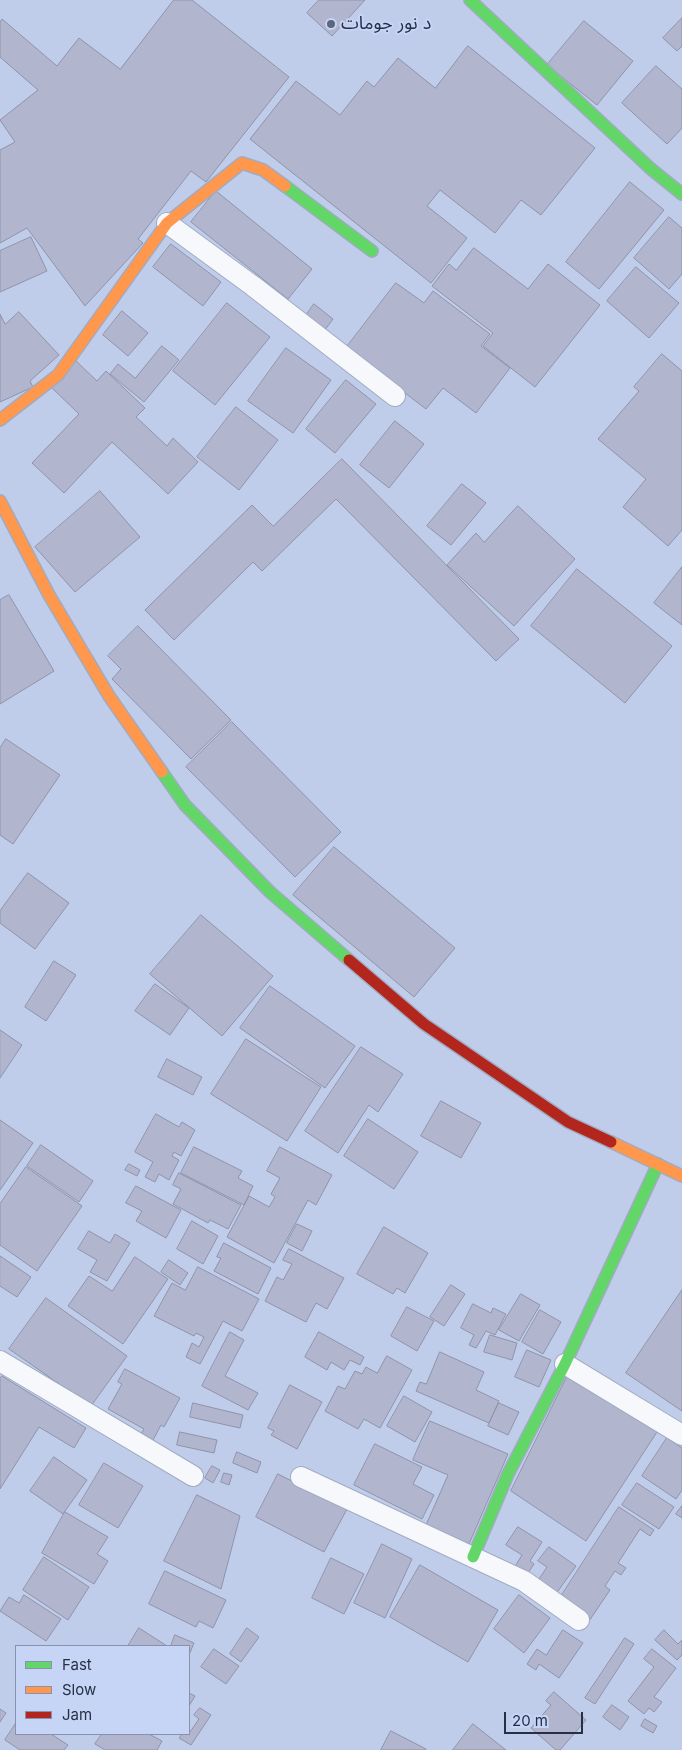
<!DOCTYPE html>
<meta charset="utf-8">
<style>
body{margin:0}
#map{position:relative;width:682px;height:1750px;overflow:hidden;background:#c0cdea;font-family:Inter,sans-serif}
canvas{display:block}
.legend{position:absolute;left:15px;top:1645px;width:175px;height:90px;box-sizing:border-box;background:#c6d4f5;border:1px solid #8692ae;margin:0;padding:6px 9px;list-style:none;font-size:15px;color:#262f44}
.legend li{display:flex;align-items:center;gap:10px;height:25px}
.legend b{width:25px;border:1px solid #8692ae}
.scale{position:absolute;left:504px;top:1712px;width:79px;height:22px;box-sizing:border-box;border:2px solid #262f44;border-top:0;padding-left:6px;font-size:15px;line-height:18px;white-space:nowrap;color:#262f44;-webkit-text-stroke:4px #c6d4f5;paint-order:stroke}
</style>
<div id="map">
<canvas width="682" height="1750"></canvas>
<ul class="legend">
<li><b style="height:6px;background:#63d668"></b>Fast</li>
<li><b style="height:6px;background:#ff974d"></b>Slow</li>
<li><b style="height:6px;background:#b3261e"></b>Jam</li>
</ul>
<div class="scale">20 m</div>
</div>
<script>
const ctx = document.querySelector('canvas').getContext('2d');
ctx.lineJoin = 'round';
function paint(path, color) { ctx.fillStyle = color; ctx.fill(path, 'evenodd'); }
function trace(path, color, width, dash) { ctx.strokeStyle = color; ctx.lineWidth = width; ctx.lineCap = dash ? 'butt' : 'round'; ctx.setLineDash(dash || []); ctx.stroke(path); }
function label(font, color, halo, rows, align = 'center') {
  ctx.font = font + ' Inter,"Noto Sans Arabic",sans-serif'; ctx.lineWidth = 4; ctx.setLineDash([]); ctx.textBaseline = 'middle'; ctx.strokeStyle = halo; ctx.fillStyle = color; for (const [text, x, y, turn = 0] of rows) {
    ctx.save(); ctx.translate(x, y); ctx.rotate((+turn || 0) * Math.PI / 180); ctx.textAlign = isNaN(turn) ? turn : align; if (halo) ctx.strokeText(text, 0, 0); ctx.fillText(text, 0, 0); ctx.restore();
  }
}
const building = new Path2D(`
 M174,0H192L289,77L206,182L191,171L138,239L143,243L85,306L27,228L0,243V150L15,142L0,120L38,90L0,57V22L2,19L57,66L79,38L120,69Z
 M319,0H365L332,36L307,13Z
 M682,18V46L677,51L663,38Z
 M584,21L633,61L597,105L547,65Z
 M468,46L595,148L541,215L521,200L495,233L440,190L427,206L467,238L431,283L250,139L296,81L340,115L367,81L374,87L398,58L435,88Z
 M656,66L682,89V128L667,144L622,103Z
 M630,182L664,210L599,289L566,262Z
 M216,191L312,269L288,299L191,222Z
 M669,217L682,228V274L669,289L634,258Z
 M31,237L47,271L0,292V251Z
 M171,244L221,282L203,306L153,267Z
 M474,248L528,289L548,264L600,305L535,387L483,346L493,333L432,286L449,264L456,270Z
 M636,267L679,303L649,338L607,301Z
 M396,283L424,303L433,291L490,334L481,346L510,368L476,413L443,388L426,409L346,348Z
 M227,303L270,337L215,405L173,371Z
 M314,304L333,319L324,331L305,317Z
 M122,311L148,333L128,356L103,335Z
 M19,312L59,355L30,381L33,387L0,402V314L5,324Z
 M162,346L179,360L144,402L110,374L118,364L135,378Z
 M286,348L331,380L293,433L248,401Z
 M662,354L682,371V530L668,546L623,507L646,479L598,439L639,391L634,387Z
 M75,360L97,381L106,371L145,408L136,417L167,446L173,438L198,462L168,494L112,442L64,493L32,463L79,414L50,386Z
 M346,380L376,404L335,453L306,429Z
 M236,407L278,440L239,490L197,457Z
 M395,421L424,444L389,488L360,465Z
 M342,459L519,639L496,661L336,499L262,571L253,562L174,640L145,610L252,505L273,526Z
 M462,484L486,503L451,545L427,526Z
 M100,491L140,537L75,592L35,547Z
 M518,506L575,559L514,626L447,565L476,533L484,542Z
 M682,567V625L654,603Z
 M577,569L672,646L625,703L531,626Z
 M9,595L54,671L0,704V600Z
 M138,626L231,720L191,759L112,679L121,669L108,656Z
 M232,722L341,832L295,877L186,767Z
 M6,739L60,775L13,844L0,835V748Z
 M334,847L455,948L414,997L293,895Z
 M28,873L69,903L35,949L0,923V911Z
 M201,915L273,976L222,1036L150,974Z
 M54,961L76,975L46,1021L25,1007Z
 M155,984L189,1008L170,1035L135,1011Z
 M270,986L355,1046L325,1088L240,1028Z
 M0,1030L22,1045L0,1078Z
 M246,1039L321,1087L287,1141L211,1094Z
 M361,1047L403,1074L378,1112L369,1105L338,1153L305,1131Z
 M167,1059L202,1077L193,1095L158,1077Z
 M441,1101L481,1123L461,1158L421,1136Z
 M156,1114L179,1127L182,1122L195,1130L181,1156L174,1152L172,1156L179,1160L169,1180L159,1174L155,1182L145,1177L153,1162L135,1152Z
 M368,1119L418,1152L394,1189L344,1156Z
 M0,1120L33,1143L0,1190Z
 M41,1145L93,1181L79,1202L27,1166Z
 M194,1147L242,1171L238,1178L253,1186L244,1205L181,1173Z
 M280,1147L332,1175L316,1205L308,1200L274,1263L227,1237L249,1196L269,1207L275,1197L271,1194L280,1178L267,1171Z
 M129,1164L140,1170L137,1176L125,1170Z
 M26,1167L82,1206L37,1271L0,1245V1204Z
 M179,1173L241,1205L228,1229L210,1220L208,1223L173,1204L181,1189L173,1185Z
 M136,1186L181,1210L166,1238L136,1221L142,1211L126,1203Z
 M192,1221L218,1236L203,1264L177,1249Z
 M297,1224L312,1231L302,1251L287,1243Z
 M384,1227L428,1253L405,1293L397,1288L393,1294L357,1274Z
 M89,1231L110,1243L115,1234L130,1243L107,1281L90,1272L97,1260L78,1249Z
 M224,1243L271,1268L258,1294L214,1271L221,1258L217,1257Z
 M289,1249L344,1278L327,1309L316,1303L306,1322L265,1301L277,1277L283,1280L292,1264L283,1260Z
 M0,1256L31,1277L17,1297L0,1286Z
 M135,1257L168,1279L123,1344L68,1306L89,1276L112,1291Z
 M169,1260L188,1273L180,1285L161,1272Z
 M198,1267L259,1299L242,1331L223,1321L200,1364L186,1357L192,1343L199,1347L204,1337L196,1333L194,1336L154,1316L172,1283L185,1290Z
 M451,1285L465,1294L444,1326L430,1317Z
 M682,1290V1411L626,1373Z
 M521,1294L540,1305L519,1341L499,1330Z
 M46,1298L127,1356L91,1406L9,1349Z
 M473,1304L491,1313L493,1308L506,1314L495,1335L486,1331L476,1348L469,1345L474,1335L461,1328Z
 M407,1307L434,1321L417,1351L391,1336Z
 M540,1310L561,1322L543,1354L522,1342Z
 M230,1332L244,1340L225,1376L258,1393L248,1410L202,1386Z
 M319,1332L364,1357L360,1365L350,1360L344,1370L331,1362L327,1370L305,1357Z
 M490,1335L517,1343L512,1360L484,1352Z
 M527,1350L551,1360L539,1387L515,1377Z
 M440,1352L484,1372L476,1390L499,1401L489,1423L416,1391L420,1382L426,1384Z
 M387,1356L412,1370L380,1428L364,1419L358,1429L325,1411L338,1386L345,1389L355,1371L362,1374L366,1367L377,1373Z
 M125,1369L180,1398L164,1427L161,1425L152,1442L140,1436L144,1429L108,1409L122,1384L118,1382Z
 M569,1373L657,1432L586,1541L511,1491Z
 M2,1376L86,1428L74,1448L39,1427L0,1489V1379Z
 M290,1385L322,1402L297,1449L271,1435L274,1431L268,1428Z
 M404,1396L432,1412L415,1442L387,1426Z
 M193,1403L243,1415L240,1428L190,1417Z
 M499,1403L519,1412L508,1435L488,1426Z
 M430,1421L508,1454L469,1544L426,1525L448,1475L413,1460Z
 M180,1432L217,1440L214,1453L177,1445Z
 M667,1438L682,1448V1490L676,1499L642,1476Z
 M375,1444L422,1467L413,1484L434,1495L422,1519L354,1485Z
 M237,1452L261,1462L257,1473L233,1463Z
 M54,1457L87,1480L63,1514L30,1491Z
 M104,1463L143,1486L118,1528L79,1505Z
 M212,1466L220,1470L213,1483L205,1478Z
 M224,1473L232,1475L229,1485L221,1482Z
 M278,1474L347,1509L324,1552L256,1517Z
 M637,1483L674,1507L659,1529L622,1505Z
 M197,1495L240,1516L221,1589L164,1561Z
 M682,1506V1518L676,1514Z
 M619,1507L654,1530L650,1536L640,1529L618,1563L626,1568L621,1575L615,1571L605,1586L610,1590L589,1621L558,1601Z
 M65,1512L108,1537L97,1554L108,1561L94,1584L42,1553Z
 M518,1527L542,1542L530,1561L534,1564L526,1576L514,1568L522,1555L506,1545Z
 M382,1544L412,1559L385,1618L354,1603Z
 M549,1547L576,1566L553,1598L535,1585L547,1567L538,1561Z
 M44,1557L89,1587L68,1620L23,1590Z
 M331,1558L364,1574L344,1614L312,1598Z
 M420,1565L498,1610L468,1662L390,1617Z
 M165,1571L226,1600L213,1628L199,1621L196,1627L149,1604Z
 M24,1595L61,1619L46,1641L0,1611L9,1597L19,1603Z
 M519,1595L550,1618L524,1653L494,1629Z
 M139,1628L167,1646H128Z
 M247,1628L259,1637L241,1662L230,1654Z
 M563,1630L583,1643L559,1678L539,1664L536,1670L527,1664L537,1649L546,1655Z
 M664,1630L678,1644L682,1640V1655L677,1660L655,1640Z
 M175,1635L194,1643L189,1655V1646H171Z
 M625,1638L634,1644L595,1704L585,1698Z
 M214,1649L239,1666L226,1684L201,1667Z
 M652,1649L676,1668L654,1697L662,1702L654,1712L649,1708L644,1714L628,1701L654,1667L644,1659Z
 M554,1692L586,1720L560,1750H556L531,1728L551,1705L546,1701Z
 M189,1693L195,1696L189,1706Z
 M612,1705L629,1717L620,1730L603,1717Z
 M200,1708L211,1715L191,1745L179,1738L182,1734H189V1731L190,1732L199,1719L194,1715Z
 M0,1709L6,1713L0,1722Z
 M645,1719L657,1726L653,1733L641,1726Z
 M16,1723V1734H51L68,1745L64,1750H20L5,1740Z
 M473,1724L506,1750H453Z
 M391,1731L426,1749V1750H381Z
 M102,1734H149L162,1741L157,1750H105L95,1744Z`);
const street = new Path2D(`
 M167,223L253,286L395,396
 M0,1361L193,1476
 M565,1364L682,1435
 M301,1477L524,1581L579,1620`);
const fast = new Path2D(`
 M470,0L651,169L682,194
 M285,186L372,251
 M162,772L185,805L270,892L349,960
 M473,1557L508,1474L565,1364L658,1164`);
const slow = new Path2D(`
 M0,420L58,375L167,223L242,163L263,170L285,186
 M0,501L49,595L109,696L162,772
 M611,1142L682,1176`);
const jam = new Path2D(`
 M349,960L424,1024L568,1122L611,1142`);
const markers = [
 [331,24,5,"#5c667e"]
];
const poiNames = [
 ["د نور جومات",341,24]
];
paint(building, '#b1b6ce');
trace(building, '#8e93aa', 1);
trace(street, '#a1abc2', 22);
trace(fast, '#a1abc2', 14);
trace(slow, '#a1abc2', 14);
trace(jam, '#a1abc2', 14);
trace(street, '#f6f8fc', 20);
trace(fast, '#63d668', 11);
trace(slow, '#ff974d', 11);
trace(jam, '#b3261e', 11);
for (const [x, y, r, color] of markers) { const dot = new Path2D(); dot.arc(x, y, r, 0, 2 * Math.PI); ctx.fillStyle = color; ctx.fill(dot); trace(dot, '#c6d4f5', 2); }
label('18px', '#262f44', '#c6d4f5', poiNames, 'left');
</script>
